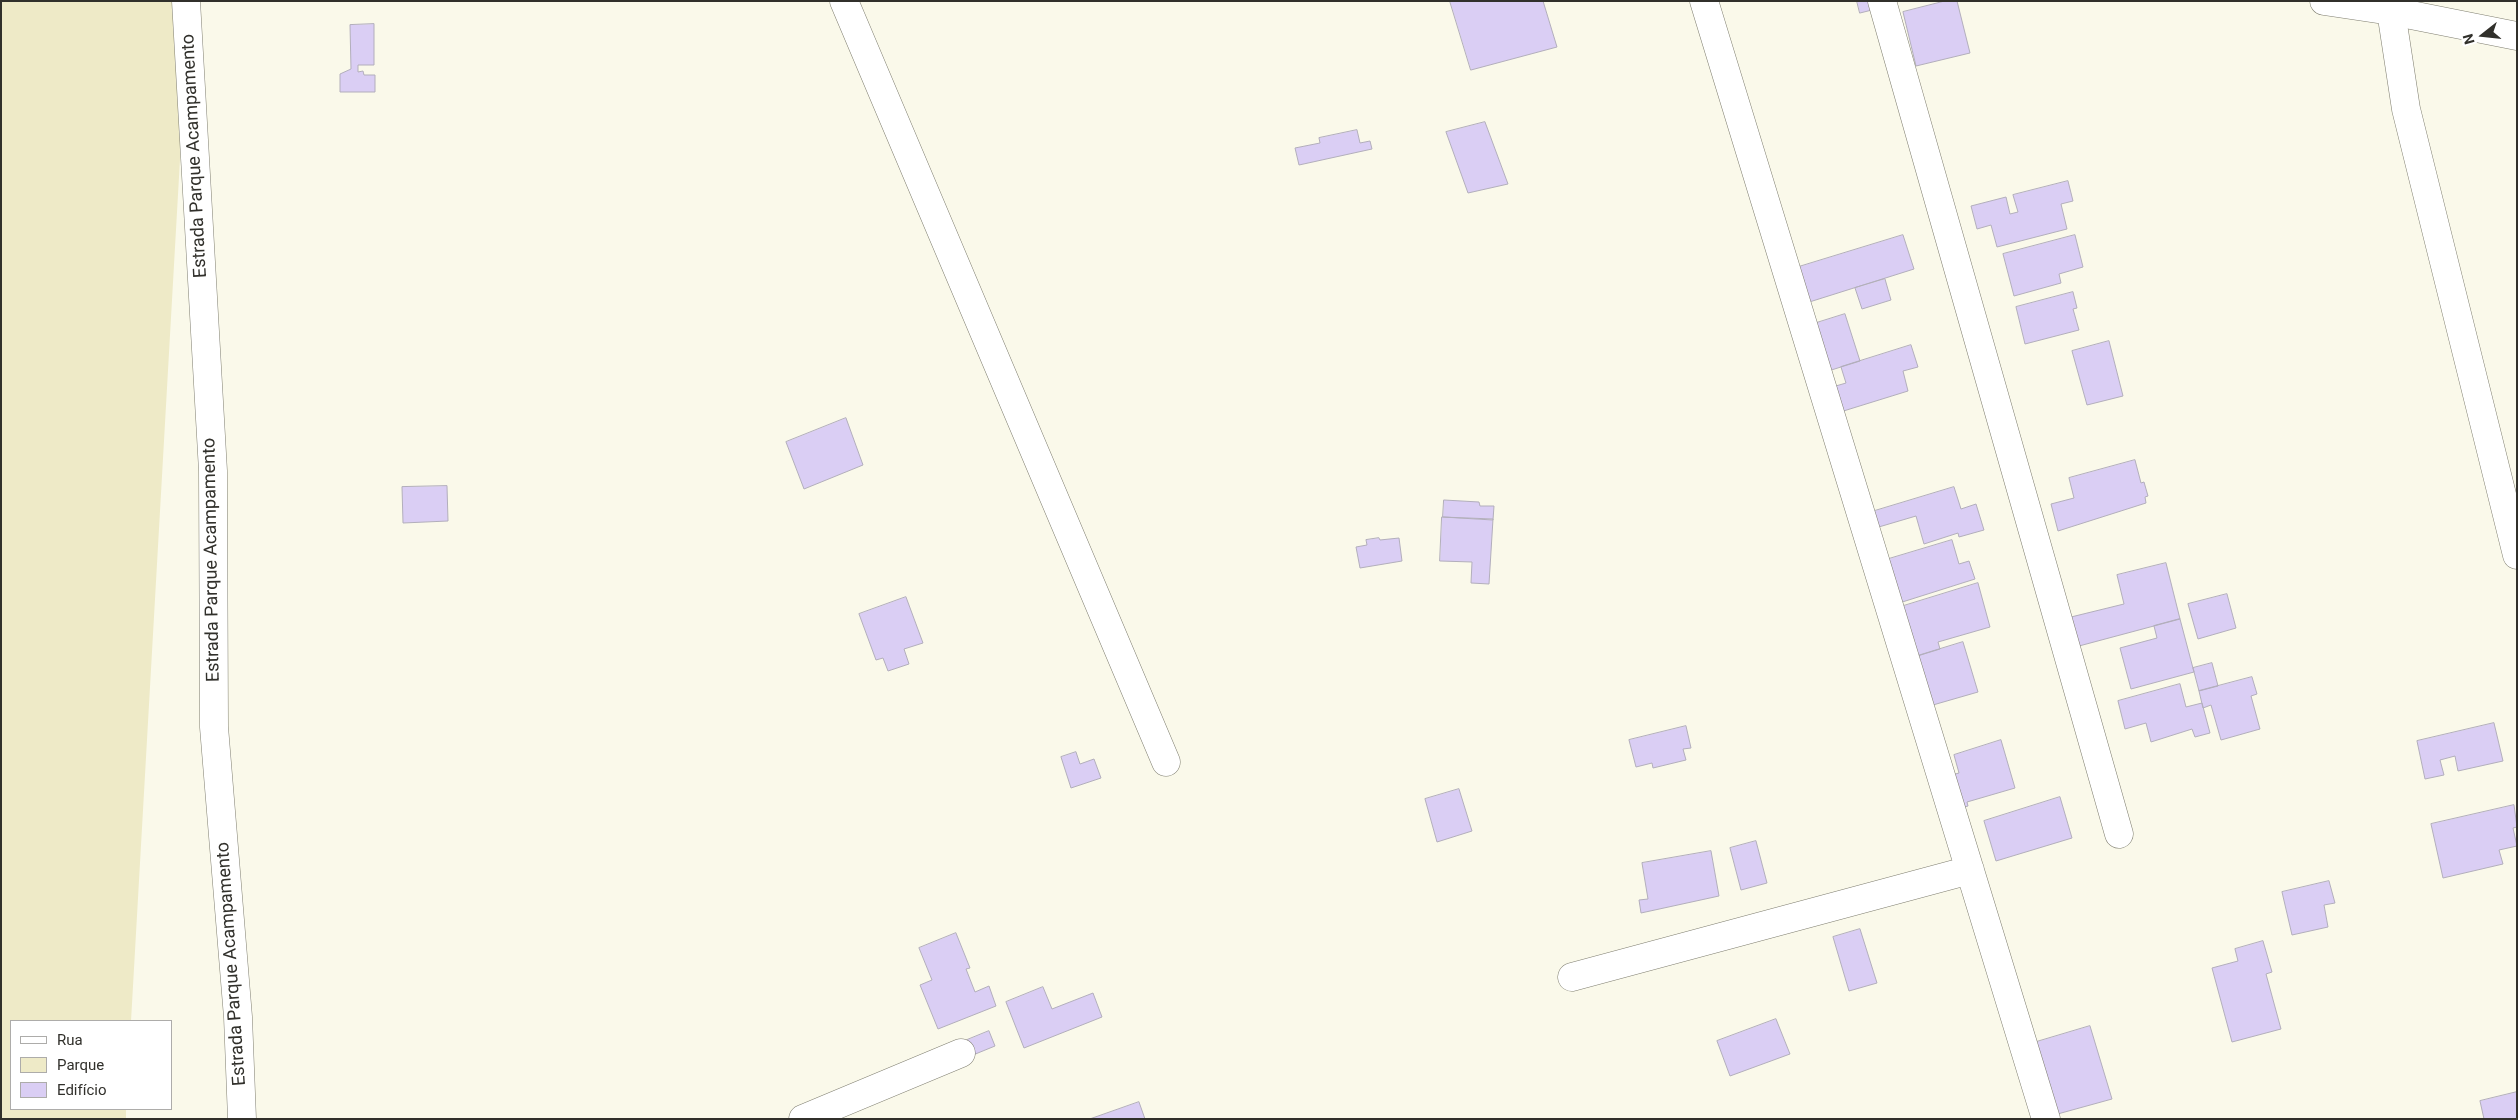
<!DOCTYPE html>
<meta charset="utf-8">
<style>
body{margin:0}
#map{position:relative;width:2518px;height:1120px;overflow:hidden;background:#faf9ea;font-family:Roboto,sans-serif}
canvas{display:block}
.frame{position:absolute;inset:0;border:2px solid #31302b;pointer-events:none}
.legend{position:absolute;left:10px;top:1020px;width:162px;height:90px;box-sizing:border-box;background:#fff;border:1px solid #adacaa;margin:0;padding:6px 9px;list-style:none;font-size:15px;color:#31302b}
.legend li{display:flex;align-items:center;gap:10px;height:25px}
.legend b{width:25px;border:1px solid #adacaa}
.north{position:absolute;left:2458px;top:10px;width:50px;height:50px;-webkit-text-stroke:4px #fff;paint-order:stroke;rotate:254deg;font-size:14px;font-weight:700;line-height:20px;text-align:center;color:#31302b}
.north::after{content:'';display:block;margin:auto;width:18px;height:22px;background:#31302b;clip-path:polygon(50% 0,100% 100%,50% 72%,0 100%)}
</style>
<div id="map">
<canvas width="2518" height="1120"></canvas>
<div class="frame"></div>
<ul class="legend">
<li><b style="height:6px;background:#fff"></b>Rua</li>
<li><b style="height:14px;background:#eeeac7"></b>Parque</li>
<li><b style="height:14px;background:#dacef4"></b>Edifício</li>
</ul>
<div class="north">N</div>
</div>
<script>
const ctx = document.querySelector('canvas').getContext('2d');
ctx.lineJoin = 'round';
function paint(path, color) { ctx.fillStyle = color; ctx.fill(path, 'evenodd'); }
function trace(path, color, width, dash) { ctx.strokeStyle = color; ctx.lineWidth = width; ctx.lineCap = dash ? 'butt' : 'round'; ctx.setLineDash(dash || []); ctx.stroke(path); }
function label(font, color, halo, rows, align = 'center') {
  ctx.font = font + ' Roboto,sans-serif'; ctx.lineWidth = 4; ctx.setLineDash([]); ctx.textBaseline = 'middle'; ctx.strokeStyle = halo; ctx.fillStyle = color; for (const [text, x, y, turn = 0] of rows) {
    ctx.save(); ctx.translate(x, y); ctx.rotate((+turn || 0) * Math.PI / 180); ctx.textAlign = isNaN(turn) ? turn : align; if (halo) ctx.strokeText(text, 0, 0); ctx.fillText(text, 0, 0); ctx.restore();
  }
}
const green = new Path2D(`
 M1,1H189L131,1021H11V1109H126V1119H1Z`);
const building = new Path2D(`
 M1450,1H1543L1557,47L1471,70Z
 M1857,1H1877L1880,8L1860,13Z
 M1945,1H1957L1970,53L1916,66L1903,12Z
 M374,24V65H358V72L363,71L364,75H375V92H340V74L351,69L350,25Z
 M1485,122L1508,184L1468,193L1446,132Z
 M1357,130L1360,143L1370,141L1372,149L1299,165L1295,148L1320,143L1319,138Z
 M2068,181L2073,201L2061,204L2067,229L1997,247L1991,225L1977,229L1971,206L2006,197L2010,214L2018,212L2013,195Z
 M1903,235L1914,269L1803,304L1792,269Z
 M2075,235L2083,267L2059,274L2061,283L2014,296L2003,254Z
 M1885,279L1891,300L1862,309L1855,288Z
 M2073,292L2077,308L2073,309L2079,330L2025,344L2016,307Z
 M1845,314L1860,361L1825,372L1810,325Z
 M2109,341L2123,396L2087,405L2072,351Z
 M1911,345L1918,367L1903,371L1908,391L1837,413L1829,388L1846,383L1841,367Z
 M846,418L863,465L804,489L786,442Z
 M2135,460L2141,483L2144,482L2148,496L2145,497L2146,503L2058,531L2051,504L2074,498L2069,478Z
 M447,486L448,521L403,523L402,487Z
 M1954,487L1961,509L1976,504L1984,530L1959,537L1958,533L1924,544L1916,516L1872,529L1868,513Z
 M1444,500L1479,502L1480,506H1494L1493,520L1443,517Z
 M1442,517L1493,519L1489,584L1471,583L1472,562L1440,561Z
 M1379,538L1380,540L1399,538L1402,561L1360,568L1356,547L1367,545L1366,540Z
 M1952,540L1959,564L1969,561L1975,579L1896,604L1882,561Z
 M2166,563L2180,619L2079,646L2071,617L2124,604L2117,575Z
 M1978,583L1990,627L1938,642L1940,649L1911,658L1897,608Z
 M2227,594L2236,628L2198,639L2188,604Z
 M906,597L923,643L904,649L909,664L888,671L883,658L876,660L859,614Z
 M2180,619L2194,672L2131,689L2120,648L2157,638L2154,626Z
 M1963,642L1978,692L1926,707L1911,658Z
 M2212,663L2218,686L2199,691L2193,668Z
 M2252,677L2257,694L2251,696L2260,729L2221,740L2211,705L2203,708L2199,691Z
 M2180,684L2186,707L2202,703L2210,733L2195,737L2192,729L2151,742L2146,723L2125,729L2118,701Z
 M2494,723L2503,761L2458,771L2455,756L2440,760L2444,775L2425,779L2417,741Z
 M1686,726L1691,748L1683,749L1686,760L1653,768L1652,763L1636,767L1629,740Z
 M2001,740L2015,788L1967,802L1968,806L1958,809L1948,776L1959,773L1954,755Z
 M1076,752L1080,764L1094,759L1101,778L1071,788L1061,757Z
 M1459,789L1472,831L1437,842L1425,799Z
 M2060,797L2072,838L1996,861L1984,821Z
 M2514,805L2517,827L2513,828L2517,846L2499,850L2503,864L2443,878L2431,824Z
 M1756,841L1767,883L1741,890L1730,848Z
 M1711,851L1719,896L1641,913L1639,900L1648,899L1642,863Z
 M2329,881L2335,903L2324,905L2328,927L2292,935L2282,892Z
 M1860,929L1877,983L1849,991L1833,937Z
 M956,933L970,968L966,969L975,992L989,986L996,1006L938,1029L920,985L932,980L919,948Z
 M2263,941L2272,972L2266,974L2281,1029L2232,1042L2212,968L2238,961L2235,949Z
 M1043,987L1052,1009L1093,993L1102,1017L1024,1048L1006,1002Z
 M1776,1019L1790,1054L1730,1076L1717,1041Z
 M2090,1026L2112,1099L2054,1115L2033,1043Z
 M989,1031L995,1046L973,1055L967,1040Z
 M2517,1092V1119H2484L2480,1101Z
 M1139,1102L1145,1119H1090Z`);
const street = new Path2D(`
 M844,1L1166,762
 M1704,1L2046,1119
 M1882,1L2119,834
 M2392,1L2391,11L2406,109L2517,555
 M1572,977L1970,870
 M803,1119L961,1053`);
const secondary = new Path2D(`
 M186,1L213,471L214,727L238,1017L242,1119
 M2324,1L2391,11L2517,36`);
const streetNames = [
 ["Estrada Parque Acampamento",195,156,-93],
 ["Estrada Parque Acampamento",212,560,-91],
 ["Estrada Parque Acampamento",232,964,-94]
];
paint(green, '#eeeac7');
paint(building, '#dacef4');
trace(building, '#b2aebb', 1);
trace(street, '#7f7e70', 29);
trace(secondary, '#7f7e70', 29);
trace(street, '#fff', 28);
trace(secondary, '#fff', 28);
label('18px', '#31302b', '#fff', streetNames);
</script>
